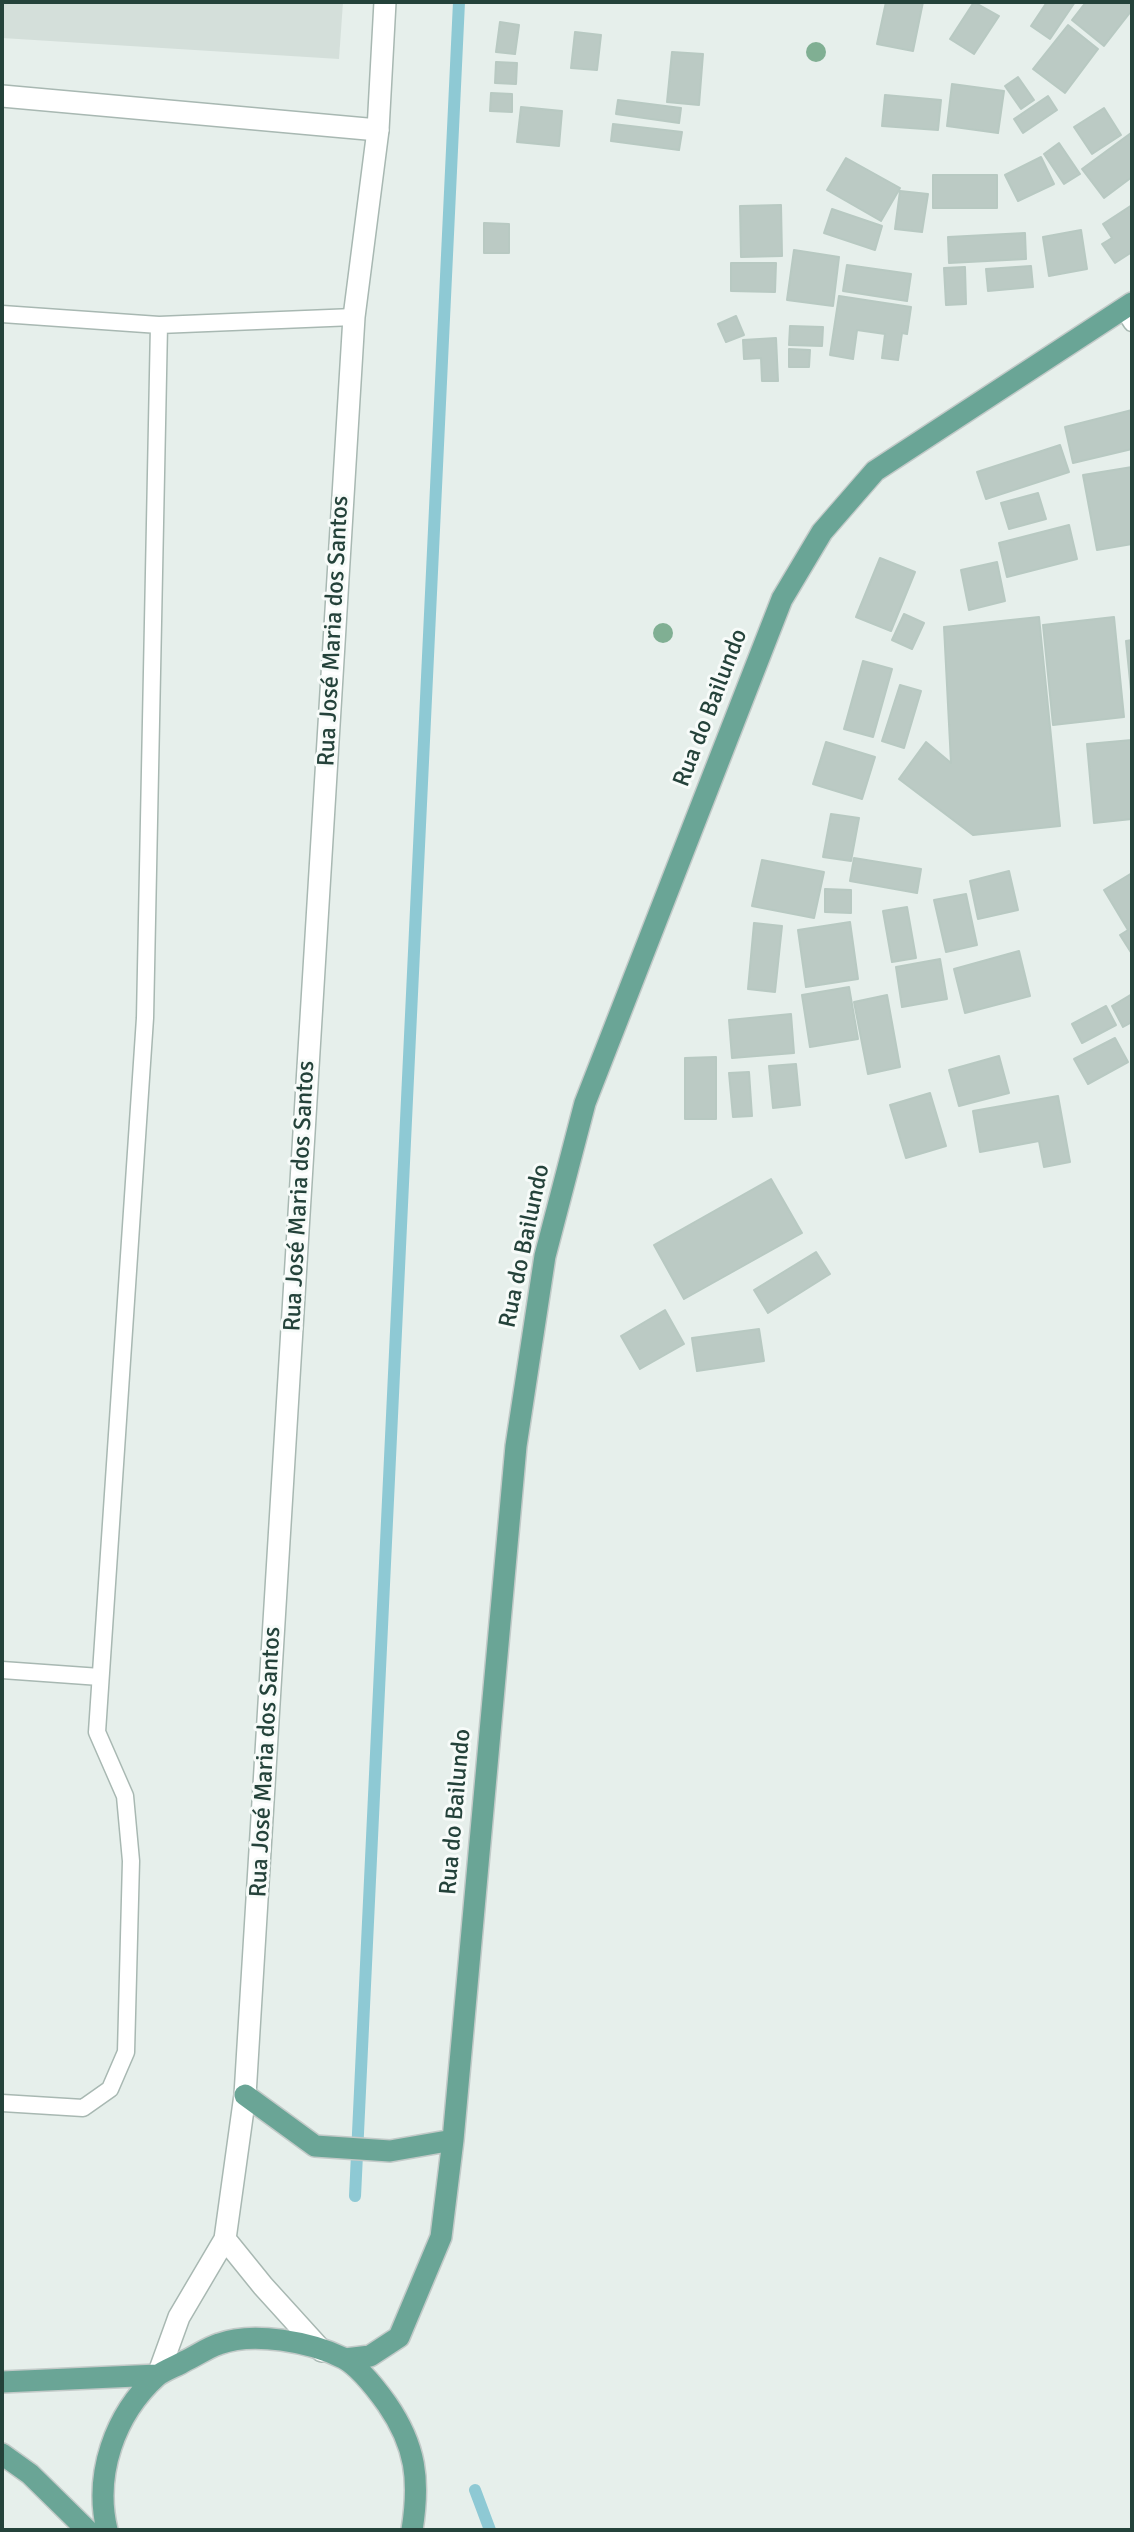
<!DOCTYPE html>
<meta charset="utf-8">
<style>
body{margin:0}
#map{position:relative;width:1134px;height:2532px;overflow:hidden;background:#e6efeb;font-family:Signika,sans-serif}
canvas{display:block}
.frame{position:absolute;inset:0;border:4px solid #24423a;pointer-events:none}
</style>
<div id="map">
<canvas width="1134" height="2532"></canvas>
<div class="frame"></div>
</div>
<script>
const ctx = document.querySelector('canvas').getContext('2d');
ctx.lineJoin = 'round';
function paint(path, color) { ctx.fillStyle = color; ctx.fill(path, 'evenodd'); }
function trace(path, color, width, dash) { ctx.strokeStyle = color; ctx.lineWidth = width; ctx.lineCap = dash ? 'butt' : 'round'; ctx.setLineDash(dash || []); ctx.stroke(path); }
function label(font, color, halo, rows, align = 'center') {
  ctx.font = font + ' Signika,sans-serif'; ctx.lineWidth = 6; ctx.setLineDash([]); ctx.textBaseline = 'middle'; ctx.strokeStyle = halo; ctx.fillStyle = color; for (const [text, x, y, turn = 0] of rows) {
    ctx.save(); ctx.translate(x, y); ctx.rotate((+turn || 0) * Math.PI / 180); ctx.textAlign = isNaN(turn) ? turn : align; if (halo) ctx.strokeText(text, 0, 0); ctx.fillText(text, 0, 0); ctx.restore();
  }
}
const built = new Path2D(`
 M2,2H343L339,59L2,38Z`);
const stream = new Path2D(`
 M355,2196L459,2
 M475,2490L490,2530`);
const building = new Path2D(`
 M886,2H923L913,51L877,44Z
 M974,2L999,16L974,54L950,39Z
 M1047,2H1075L1050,39L1031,26Z
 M1086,2H1132V10L1104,46L1072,20Z
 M500,22L519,25L515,54L496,52Z
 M1068,25L1098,49L1065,93L1033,69Z
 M575,32L601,35L597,70L571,68Z
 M672,52L703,54L699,105L667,102Z
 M496,62L517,63L516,84L495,83Z
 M1018,77L1034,100L1021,109L1005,86Z
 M952,84L1004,91L998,133L947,126Z
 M491,93L512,94V112L490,111Z
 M885,95L941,100L938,130L882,126Z
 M1048,96L1057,110L1023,133L1014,119Z
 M618,100L681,108L679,123L616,114Z
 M521,107L562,111L559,146L517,142Z
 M1104,108L1121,135L1092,154L1074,127Z
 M613,124L682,132L679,150L611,141Z
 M1131,133L1132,177L1104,198L1082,169Z
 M1059,143L1080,174L1064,184L1044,154Z
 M1041,157L1054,184L1018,201L1005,175Z
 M846,158L900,188L881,221L827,190Z
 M933,175H997V208H933Z
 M900,191L928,194L922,232L895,229Z
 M781,205L782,256L741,257L740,206Z
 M1132,205V252L1115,263L1102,244L1112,238L1103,224Z
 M832,209L882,226L875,250L824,233Z
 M484,223L509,224V253H484Z
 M1081,230L1087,269L1049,276L1043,237Z
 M1025,233L1026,259L949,263L948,237Z
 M794,250L839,257L833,306L787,300Z
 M731,263H776L775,292L731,291Z
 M847,265L911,274L907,301L843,291Z
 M1031,266L1033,287L988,291L986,269Z
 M965,267L966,304L946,305L944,268Z
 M839,296L911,307L907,334L902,333L898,360L882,358L885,334L857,330L853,359L830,355Z
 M736,316L744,335L726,342L718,324Z
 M790,326L823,327L822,346L789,345Z
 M776,338L778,381H762L761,358L744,359L743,340Z
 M789,349L810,350L809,367H789Z
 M1132,410V449L1073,463L1065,427Z
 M1060,445L1069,472L986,499L977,472Z
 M1132,467V544L1097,550L1083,475Z
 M1038,493L1046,519L1009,529L1001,503Z
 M1069,525L1077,559L1007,577L999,543Z
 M880,558L915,572L891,631L856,617Z
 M997,562L1005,601L969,610L961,570Z
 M904,614L924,623L912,649L892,640Z
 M1039,617L1060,826L973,835L899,779L926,742L951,763L944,627Z
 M1114,617L1124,717L1053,725L1043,625Z
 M1132,640V701L1126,641Z
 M863,661L892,669L873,737L844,729Z
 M900,685L921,691L904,748L882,741Z
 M1132,740V819L1094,823L1087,744Z
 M826,742L875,757L862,799L813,784Z
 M831,814L859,818L851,861L823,857Z
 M854,858L921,869L917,893L850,881Z
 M762,860L824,872L814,918L752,906Z
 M1009,871L1018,910L978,919L970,881Z
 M1132,873V954L1120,935L1128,930L1104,890Z
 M825,889L851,890V913L825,912Z
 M966,894L977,945L946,952L934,900Z
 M907,907L916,958L892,962L883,911Z
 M850,922L858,979L806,987L798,930Z
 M754,923L782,926L775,992L748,989Z
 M1019,951L1030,996L965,1013L954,969Z
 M940,959L947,999L902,1007L896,967Z
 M849,987L858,1039L810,1047L802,995Z
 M1132,994V1022L1123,1027L1112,1006Z
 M887,995L900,1067L868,1074L854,1002Z
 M1106,1006L1116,1025L1082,1043L1072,1024Z
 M791,1014L794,1053L732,1058L729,1020Z
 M1115,1038L1128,1062L1088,1084L1074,1059Z
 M999,1056L1009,1093L959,1106L949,1070Z
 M716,1057V1119H685V1058Z
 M796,1064L800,1105L773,1108L769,1066Z
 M749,1072L752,1116L733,1117L729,1073Z
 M930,1093L946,1146L906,1158L890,1105Z
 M1058,1096L1070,1162L1044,1167L1039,1141L980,1152L973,1111Z
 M771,1179L802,1233L684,1299L654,1245Z
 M816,1252L830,1274L768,1313L754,1290Z
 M665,1310L684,1344L640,1369L621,1336Z
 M759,1329L764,1361L697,1371L692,1338Z`);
const service = new Path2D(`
 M1123,309L1132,323
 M2,314L159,325L354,317
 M2,1670L100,1677
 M2,2103L83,2108L110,2089L126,2052L131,1861L125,1796L97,1732L145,1018L159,325`);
const minor = new Path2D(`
 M2,96L378,130`);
const tertiary = new Path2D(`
 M225,2239L263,2286L322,2351
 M158,2375L179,2317L225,2239L245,2095L354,317L378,130L385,2`);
const primary = new Path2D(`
 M245,2095L315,2146L390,2151L453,2140
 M345,2359L370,2356L399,2337L441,2237L453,2140L516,1446L545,1256L585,1103L782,599L822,532L875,471L1132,303
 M2,2382L158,2375
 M2,2454L30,2474L87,2530
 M107,2530C94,2475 114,2415 157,2376C165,2370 177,2366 185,2361C196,2356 207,2348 219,2344C253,2331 311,2342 343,2358C358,2366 377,2390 387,2404C416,2446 420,2480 412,2530`);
const trees = [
 [816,52],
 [663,633]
];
const streetNames = [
 ["Rua José Maria dos Santos",334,631,-87],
 ["Rua do Bailundo",711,708,-69],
 ["Rua José Maria dos Santos",300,1196,-87],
 ["Rua do Bailundo",525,1246,-78],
 ["Rua José Maria dos Santos",266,1762,-87],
 ["Rua do Bailundo",456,1812,-85]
];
paint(built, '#d4dfda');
trace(stream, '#8ec9d4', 12);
paint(building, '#bbcac4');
trace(building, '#b8c9c2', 2);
trace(service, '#a8b8b2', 19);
trace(minor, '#a8b8b2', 24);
trace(tertiary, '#a8b8b2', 24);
trace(primary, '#c2cac8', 24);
trace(service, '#fff', 16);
trace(minor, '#fff', 21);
trace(tertiary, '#fff', 21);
trace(primary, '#6aa596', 21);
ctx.fillStyle = '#80af93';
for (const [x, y] of trees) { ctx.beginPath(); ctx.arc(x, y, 10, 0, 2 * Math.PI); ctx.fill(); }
label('24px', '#24423a', '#f7fbf9', streetNames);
</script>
